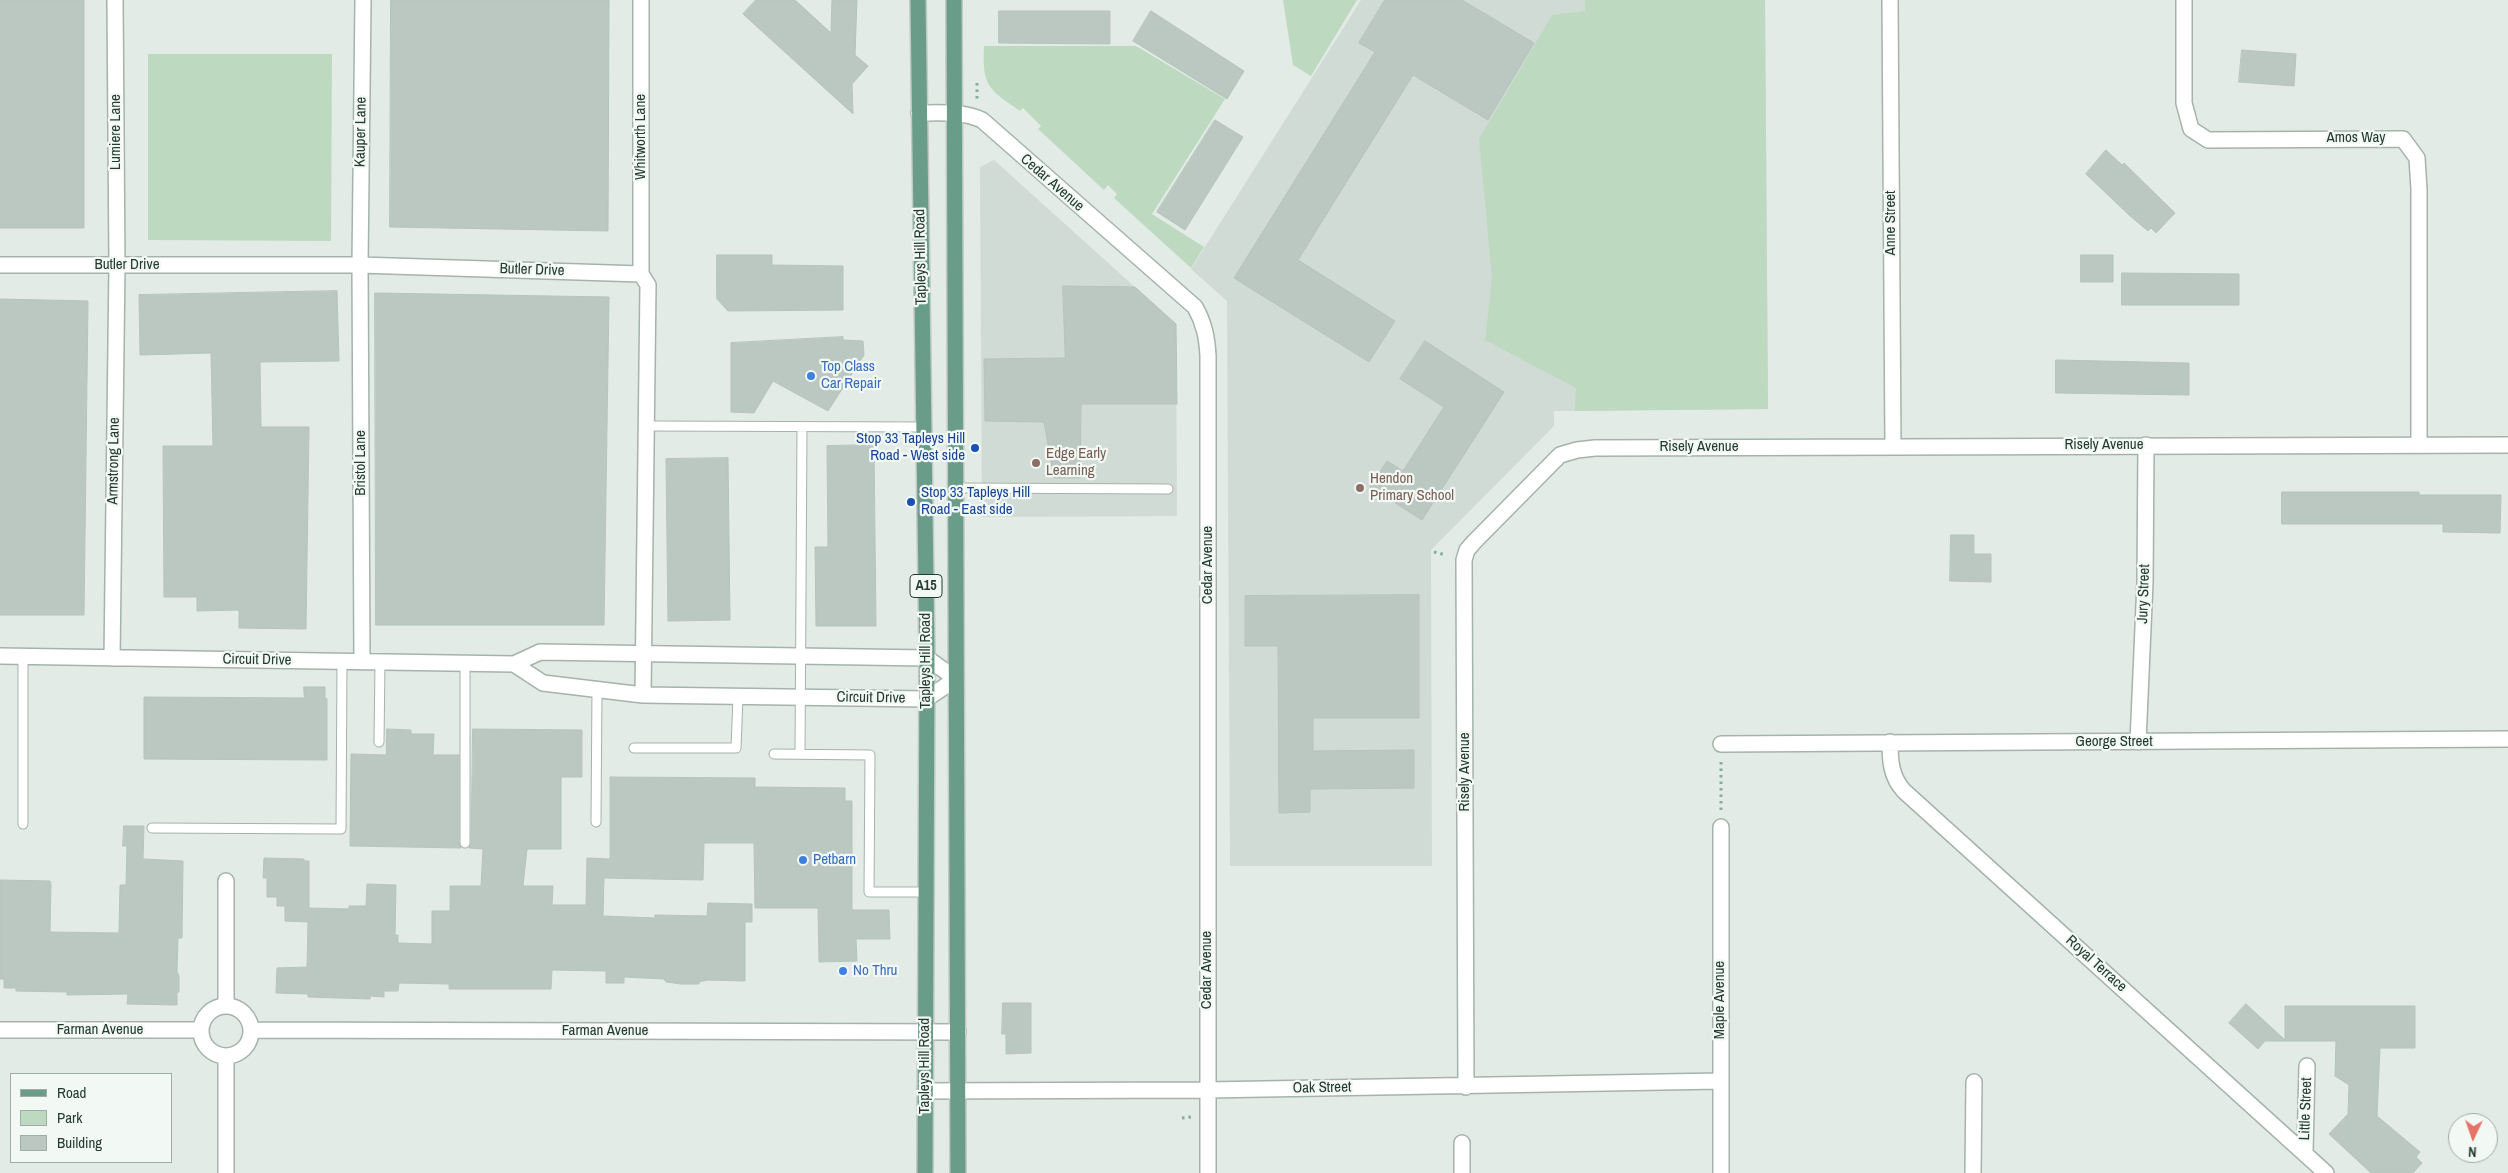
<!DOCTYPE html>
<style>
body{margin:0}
#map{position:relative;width:2508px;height:1173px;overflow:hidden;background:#e2ebe6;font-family:"Archivo Narrow",sans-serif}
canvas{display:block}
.legend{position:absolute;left:10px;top:1073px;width:162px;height:90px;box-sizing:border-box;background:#f2f8f4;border:1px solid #a0aca6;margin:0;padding:6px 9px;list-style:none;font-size:15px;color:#243b31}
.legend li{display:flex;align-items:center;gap:10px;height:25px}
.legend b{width:25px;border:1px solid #a0aca6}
.north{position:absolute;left:2448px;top:1113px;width:50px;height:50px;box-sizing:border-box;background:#f2f8f4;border:1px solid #a0aca6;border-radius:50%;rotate:183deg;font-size:14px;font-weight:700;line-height:20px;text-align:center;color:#243b31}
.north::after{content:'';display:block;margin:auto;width:18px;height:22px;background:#e67365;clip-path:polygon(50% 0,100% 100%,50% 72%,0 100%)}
</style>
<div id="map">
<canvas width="2508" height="1173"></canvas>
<ul class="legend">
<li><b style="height:6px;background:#6a9d89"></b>Road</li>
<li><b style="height:14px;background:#bddac1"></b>Park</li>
<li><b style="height:14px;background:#bbc8c1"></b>Building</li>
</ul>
<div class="north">N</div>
</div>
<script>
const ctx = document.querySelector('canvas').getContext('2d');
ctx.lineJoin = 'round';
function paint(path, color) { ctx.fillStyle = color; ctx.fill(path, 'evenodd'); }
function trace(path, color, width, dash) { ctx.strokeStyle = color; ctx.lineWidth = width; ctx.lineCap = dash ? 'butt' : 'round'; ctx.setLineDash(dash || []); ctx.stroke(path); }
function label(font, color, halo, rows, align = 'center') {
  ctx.font = font + ' "Archivo Narrow",sans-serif'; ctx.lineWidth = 4.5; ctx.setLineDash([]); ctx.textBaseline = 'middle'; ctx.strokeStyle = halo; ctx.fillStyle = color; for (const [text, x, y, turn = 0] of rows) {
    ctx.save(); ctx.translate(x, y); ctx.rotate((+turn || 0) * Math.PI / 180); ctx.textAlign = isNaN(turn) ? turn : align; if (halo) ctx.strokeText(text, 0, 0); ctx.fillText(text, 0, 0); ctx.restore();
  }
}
const built = new Path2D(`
 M1361,0H1765L1768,409L1554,411V426L1431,550L1432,866H1230L1227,301L1191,269Z
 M994,160L1176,324L1177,516L982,517L980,167Z`);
const green = new Path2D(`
 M1283,0H1357L1311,76L1293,65Z
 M1585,0H1765L1768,409L1575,411L1576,388L1485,340L1492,278L1479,139L1552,15L1585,11Z
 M984,46H1136L1225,99L1152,214L1204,247L1191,268L1114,198L1117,194L1108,185L1104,190L1038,129L1041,126L1023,108L1020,111C988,89 982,86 984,46Z
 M148,54H332L331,241L148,240Z`);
const building = new Path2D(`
 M0,0H84V228H0Z
 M391,0H609L608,231L390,227Z
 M756,0H795L831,33L832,0H857L855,55L868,66L852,84L853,114L743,14Z
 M1385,0H1462L1534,43L1488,120L1413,75L1298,260L1395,321L1369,362L1234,278L1375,52L1359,43Z
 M999,11H1110V44L999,43Z
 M1151,11L1244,71L1227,99L1133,41Z
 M2242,50L2296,54L2294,86L2239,82Z
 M1215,120L1243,137L1185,230L1157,212Z
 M2106,150L2122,165L2124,163L2175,213L2156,233L2151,228L2148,231L2129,215L2086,174Z
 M717,255H772V265L843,266V310L728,311L717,299Z
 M2081,255H2113V282H2081Z
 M2122,273L2239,274V305H2122Z
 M1063,286L1135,287L1176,324L1177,404H1081L1080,478H1054L1044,422L985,421L984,359L1065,358Z
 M337,291L339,361L260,362L261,427H309L306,629L239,628V610L197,611V597H164L163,446H213L211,353L140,355L139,295Z
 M375,293L609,297L604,625H376Z
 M0,299L88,301L84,615H0Z
 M843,337V340L863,341L864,355L828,411L773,381L754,413L731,412V343Z
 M1425,341L1504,392L1422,520L1370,487L1387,461L1403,471L1444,407L1400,379Z
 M2056,360L2189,363V395L2056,393Z
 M874,445L876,626H816L815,547H828L827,446Z
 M728,458L730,620L668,621L666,459Z
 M2282,492H2419V495H2501L2500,533L2443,532V524H2282Z
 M1951,535H1974V554H1991V582L1950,581Z
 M1419,595V718H1313V751L1414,750V788L1310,789V812L1279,813L1278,646H1245V596Z
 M304,687H325V698L327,699V760L144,759V697L304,698Z
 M387,729L411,730V734H434L433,755H459V843L461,848L350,846L351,754L386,755Z
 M473,729L582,730V777H561V849H527L523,886H553L552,905H586L587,858L610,859V777L755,778V787L845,788V801H852V910H889L890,939H856L857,961L819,962L818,908H755L754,843H704L703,880L604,878L603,916L655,918V915L707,916L708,903L752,904V922H745V981L707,980L699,982V984H681L666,982L664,979L624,977V983H606V971L552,970L551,989H449V984L399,983L398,991H384V997L370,996V999L308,997V994L276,993L277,968L307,967L308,922L285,921V906H277V897H267V878H263L264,858L304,859V861H309V908L349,909V906H366L367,884L396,885L395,935H398V943L432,944V911H450V886H481L483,849L469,848L471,843Z
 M124,826H144L143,859L183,861L182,938H178L177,972L179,976V992H177V1005L127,1004L128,994L67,995V992L16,991V988H4V979H0V880L50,881L51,884L50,932L119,933L120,885H126L127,846H123Z
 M1003,1003H1031V1053L1006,1054V1034H1002Z
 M2246,1004L2285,1040V1006H2415V1048H2380L2377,1116L2420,1152L2416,1157L2422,1163L2413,1173H2371L2329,1134L2348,1114L2349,1085L2335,1076L2336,1041H2265L2258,1049L2229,1023Z`);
const path = new Path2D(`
 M977,83V100
 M1434,552L1446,555
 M1721,762V811
 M1182,1118L1191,1117`);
const service = new Path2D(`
 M647,426L924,427
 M957,488L1168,489
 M23,657V824
 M465,664V843
 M379,742L380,662
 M634,748H736L738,697
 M774,754L870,755L869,892H925
 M800,754L802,427
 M596,822L597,689
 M152,828L341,829L342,661`);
const minor = new Path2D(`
 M641,0V274
 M1890,0L1893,446
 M2184,0V103L2191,129L2208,140L2403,139L2417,158L2419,189V445
 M919,113C940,113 962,111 982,120L1195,307C1204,323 1207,337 1208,356V1173
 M0,265H360L641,274L648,285L643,695
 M0,656L514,664L540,652L927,658L956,679L926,699L643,695L543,683L514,664
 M112,658L117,265L115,0
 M362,662L360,265L363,0
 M1890,742C1890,761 1891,777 1904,791L2326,1173
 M2138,742L2145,582L2146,445
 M1721,744L2508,739
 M1721,827V1173
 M226,1006V881
 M201 1031a25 25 0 1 1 50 0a25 25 0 1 1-50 0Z
 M0,1030H201
 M251,1030L958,1032
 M226,1056V1173
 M1466,1087L1464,560L1467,550L1474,542L1560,455L1577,450L1595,448L2508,445
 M925,1091L1207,1090L1720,1081
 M1462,1143V1173
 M2305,1152L2307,1066
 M1973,1173L1974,1082`);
const primary = new Path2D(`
 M918,0L927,658L925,1173
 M954,0L958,1173`);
const markers = [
 [811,376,5,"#3f7fe0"],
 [975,448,5,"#1a4fb4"],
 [1036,463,5,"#8d6e63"],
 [1360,488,5,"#8d6e63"],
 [911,502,5,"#1a4fb4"],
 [803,860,5,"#3f7fe0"],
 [843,971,5,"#3f7fe0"]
];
const shields = [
 [926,586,32]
];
const shieldNames = [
 ["A15",926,586]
];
const streetNames = [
 ["Lumiere Lane",116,132,-90],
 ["Kauper Lane",361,132,-89],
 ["Whitworth Lane",641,137,-90],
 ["Amos Way",2356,138],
 ["Cedar Avenue",1052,183,41],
 ["Anne Street",1891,223,-90],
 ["Tapleys Hill Road",921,257,-91],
 ["Butler Drive",127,265],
 ["Butler Drive",532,270,2],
 ["Risely Avenue",2104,445],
 ["Risely Avenue",1699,447],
 ["Armstrong Lane",114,461,-89],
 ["Bristol Lane",361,463,-90],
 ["Cedar Avenue",1208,565,-90],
 ["Jury Street",2144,594,-88],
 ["Circuit Drive",257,660,1],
 ["Tapleys Hill Road",926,661,-90],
 ["Circuit Drive",871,698,1],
 ["George Street",2114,742],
 ["Risely Avenue",1465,772,-90],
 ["Royal Terrace",2096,964,42],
 ["Cedar Avenue",1207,970,-90],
 ["Maple Avenue",1720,1000,-90],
 ["Farman Avenue",100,1030],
 ["Farman Avenue",605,1031],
 ["Tapleys Hill Road",925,1066,-90],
 ["Oak Street",1322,1088,-1],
 ["Little Street",2306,1109,-88]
];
const shopNames = [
 ["Top Class",821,367],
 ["Car Repair",821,384],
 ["Petbarn",813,860],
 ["No Thru",853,971]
];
const transitNames = [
 ["Stop 33 Tapleys Hill",965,439],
 ["Road - West side",965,456],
 ["Stop 33 Tapleys Hill",921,493,"left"],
 ["Road - East side",921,510,"left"]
];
const educationNames = [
 ["Edge Early",1046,454],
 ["Learning",1046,471],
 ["Hendon",1370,479],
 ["Primary School",1370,496]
];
paint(built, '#d0dbd5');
paint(green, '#bddac1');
paint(building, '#bbc8c1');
trace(building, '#b5c4bc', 1);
trace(service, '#a5b3ac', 11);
trace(minor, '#a5b3ac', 18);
trace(primary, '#c2c8c5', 18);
trace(path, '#85ac9a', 3, [2.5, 4]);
trace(service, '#fff', 9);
trace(minor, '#fff', 15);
trace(primary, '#6a9d89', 15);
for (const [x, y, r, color] of markers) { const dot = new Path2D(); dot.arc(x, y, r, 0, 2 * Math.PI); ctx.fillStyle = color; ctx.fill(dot); trace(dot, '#f2f8f4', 2); }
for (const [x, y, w] of shields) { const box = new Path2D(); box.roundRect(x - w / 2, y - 11.5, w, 23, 4); ctx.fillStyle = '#f2f8f4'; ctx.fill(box); trace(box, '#243b31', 1); }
label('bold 14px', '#243b31', null, shieldNames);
label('15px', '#243b31', '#f2f8f4', streetNames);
label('15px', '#366cbe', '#f2f8f4', shopNames, 'left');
label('15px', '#164399', '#f2f8f4', transitNames, 'right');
label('15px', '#785e54', '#f2f8f4', educationNames, 'left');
</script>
